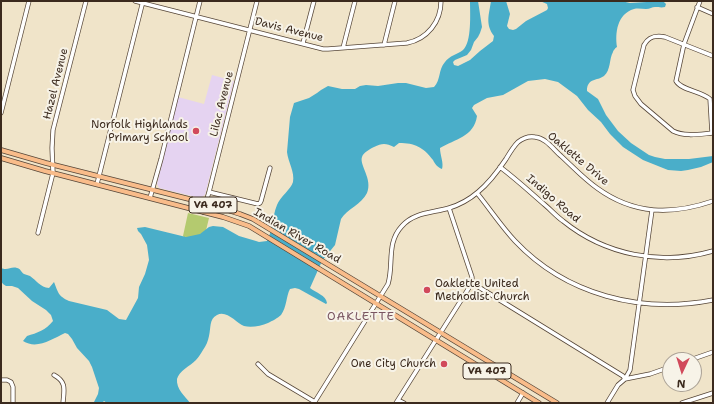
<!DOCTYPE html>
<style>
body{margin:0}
#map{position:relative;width:714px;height:404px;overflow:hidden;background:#f0e4c9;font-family:"Shantell Sans",sans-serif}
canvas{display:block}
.frame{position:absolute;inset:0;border:2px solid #3b2a1e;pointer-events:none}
.north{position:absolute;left:662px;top:352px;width:40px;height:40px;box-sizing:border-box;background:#f7f3e8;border:1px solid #aca397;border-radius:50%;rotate:184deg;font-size:11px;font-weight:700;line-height:16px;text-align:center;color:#3b2a1e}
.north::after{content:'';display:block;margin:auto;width:14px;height:18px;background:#d1495b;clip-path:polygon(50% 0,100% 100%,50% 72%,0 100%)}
</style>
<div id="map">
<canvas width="714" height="404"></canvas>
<div class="frame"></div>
<div class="north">N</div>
</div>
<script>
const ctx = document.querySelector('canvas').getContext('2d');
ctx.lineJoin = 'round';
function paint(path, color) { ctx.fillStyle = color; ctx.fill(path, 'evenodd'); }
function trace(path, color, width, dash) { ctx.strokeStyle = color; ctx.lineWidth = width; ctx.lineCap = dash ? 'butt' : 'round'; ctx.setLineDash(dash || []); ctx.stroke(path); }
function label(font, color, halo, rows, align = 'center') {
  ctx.font = font + ' "Shantell Sans",sans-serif'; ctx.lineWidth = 4; ctx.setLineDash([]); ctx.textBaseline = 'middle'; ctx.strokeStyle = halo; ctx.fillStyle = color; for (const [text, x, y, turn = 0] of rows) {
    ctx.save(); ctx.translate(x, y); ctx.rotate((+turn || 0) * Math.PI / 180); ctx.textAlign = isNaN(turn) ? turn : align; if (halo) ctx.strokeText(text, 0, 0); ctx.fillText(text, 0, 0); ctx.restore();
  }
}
const built = new Path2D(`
 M212,75L234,81L205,195L200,198L159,188L157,184L178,97L204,104Z`);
const green = new Path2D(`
 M188,213L209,218L203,243H190L185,236L191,248L183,236Z`);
const water = new Path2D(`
 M470,1H478L482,27L480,33L478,37L474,42L471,50L467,55L455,60L453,62L454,65L458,66L470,60L480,51L493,41L494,36C485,24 489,15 491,1H506L510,14L507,26L509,29L513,30L516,29L526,21L547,10L548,8L547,4L540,1H621L630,3L663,1L666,4L665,7C661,8 659,7 655,7C652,7 650,9 646,9C642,9 638,8 634,9C617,14 615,33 617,47C616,47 613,51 613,52C609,59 611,70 604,76C597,81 587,78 587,91L598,99L606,115L618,131L631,143L649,155L655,157L665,159H689L713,156V162L701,167L688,170L681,171L668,170L643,160L623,147L610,134L601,122L588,110L577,96L558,82L545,79L528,81L503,95L487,98L474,105L472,108L477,116C474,137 455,139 440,148C440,155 444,163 442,169C437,167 435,164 433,160C423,147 415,143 399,143L394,147C386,143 382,143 374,147C370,149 363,153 362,157C359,165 373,179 367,193C362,204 347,209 341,219L335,245L322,261L310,288C316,293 326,295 327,303L326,304L299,289L295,288L290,289C286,296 287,307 281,315C278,318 272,321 268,323C261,326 251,328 244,326C236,323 227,310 217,315C209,319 211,328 209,336C208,341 206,346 203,350C201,353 199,357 196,360C190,366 179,371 177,379C176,389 185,396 190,403H107L104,401L102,403H96L94,402L98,394L99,388L92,367L89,361L77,348L72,339L68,334L65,333C52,339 37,350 23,341L27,336C37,333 46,330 53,321L51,315L46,310L32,301L18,288L12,286H6L3,284L1,281V268C8,271 11,266 17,268C20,268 21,272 24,274C26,275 28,275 30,276C37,281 40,287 49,288L54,282C58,292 58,296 69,301L107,310L119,319L126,320L138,298L139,287L145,274L149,260L147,245L141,234L138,231L137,228L145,227L186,237L200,234L209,227L213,226L223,227L239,236L256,241L259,242L267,241C273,230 272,217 277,205C280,197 291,189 293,182C295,172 288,162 287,152L290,117L294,103L309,98L317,93L321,90L328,86L342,89H355L360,86L366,85L378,86L398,83H406L426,88L434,87C441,80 438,70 445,62C449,56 458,54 463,50C472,42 470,13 470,1Z`);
const minor = new Path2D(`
 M135,1L323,49H328L407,43C427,39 441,22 441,1
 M700,1L684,44L676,81C681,90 701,91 710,99L712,133
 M697,7L713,14
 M303,43L314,1
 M384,45L395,1
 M343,48L355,1
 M713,56L665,37C656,35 649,36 644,45L633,90L635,96L641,104L673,131C685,137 700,134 713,133
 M1,113L29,1
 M500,167C516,179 530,192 545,205C551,210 556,216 563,221C605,255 661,266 713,251
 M97,184L143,1
 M209,192L258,204L260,203L261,201L270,168
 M477,193C490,209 501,226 515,241C566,295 641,314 713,300
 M150,198L161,159L200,1
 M203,212L209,192L257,1
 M38,233L53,173L52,148L53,130L86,1
 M472,283L623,376L625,379L630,370L652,210
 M690,360L713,352
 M258,364L268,374L315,402
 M54,375C67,382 64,390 63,403
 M1,380H7L11,382L13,387V403
 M398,400L404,403
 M314,403L388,284C394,264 386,243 402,226C414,212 433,213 449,208C459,205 471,198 478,192C489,183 498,171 506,159C509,154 513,147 518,142C523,138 528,136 535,137C546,138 553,149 561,156C573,167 584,179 597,188C634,215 672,215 713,201
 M396,403L472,283V277L449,208
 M517,403L523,393
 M607,403L618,385L625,379L650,374L670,367
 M682,403L713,393`);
const major = new Path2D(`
 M1,150L46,163L205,203L240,214L253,219L557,403
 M1,158L45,171L223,217L249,226L539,403`);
const markers = [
 [196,131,4,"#d1495b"],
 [427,290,4,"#d1495b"],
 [444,364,4,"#d1495b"]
];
const shields = [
 [213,205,48],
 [487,371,48]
];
const shieldNames = [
 ["VA 407",213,205],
 ["VA 407",487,371]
];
const streetNames = [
 ["Davis Avenue",289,30,14],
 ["Hazel Avenue",56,84,-76],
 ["Lilac Avenue",222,104,-76],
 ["Oaklette Drive",578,159,40],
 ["Indigo Road",553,199,41],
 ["Indian River Road",297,236,30]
];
const poiNames = [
 ["Norfolk Highlands",188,125],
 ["Primary School",188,138],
 ["Oaklette United",435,284,"left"],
 ["Methodist Church",435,297,"left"],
 ["One City Church",436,364]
];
const neighbourhoodNames = [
 ["OAKLETTE",361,317]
];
paint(built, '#e5d3f1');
paint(green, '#b4ca6f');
paint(water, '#4aaec9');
trace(minor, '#564638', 5);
trace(major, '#564638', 5.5);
trace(minor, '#fff', 3.5);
trace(major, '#f9bc8a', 4);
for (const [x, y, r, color] of markers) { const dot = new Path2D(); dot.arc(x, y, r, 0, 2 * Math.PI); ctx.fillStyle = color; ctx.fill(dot); trace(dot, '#f7f3e8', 1.5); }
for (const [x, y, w] of shields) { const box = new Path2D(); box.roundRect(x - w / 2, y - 8, w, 16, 3); ctx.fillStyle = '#f7f3e8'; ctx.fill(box); trace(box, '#3b2a1e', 1); }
label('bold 10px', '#3b2a1e', null, shieldNames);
label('11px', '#3b2a1e', '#f7f3e8', streetNames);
label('11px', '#3b2a1e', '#f7f3e8', poiNames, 'right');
ctx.letterSpacing = '1px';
label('12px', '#7a5561', '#f7f3e8', neighbourhoodNames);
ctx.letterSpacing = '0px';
</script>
